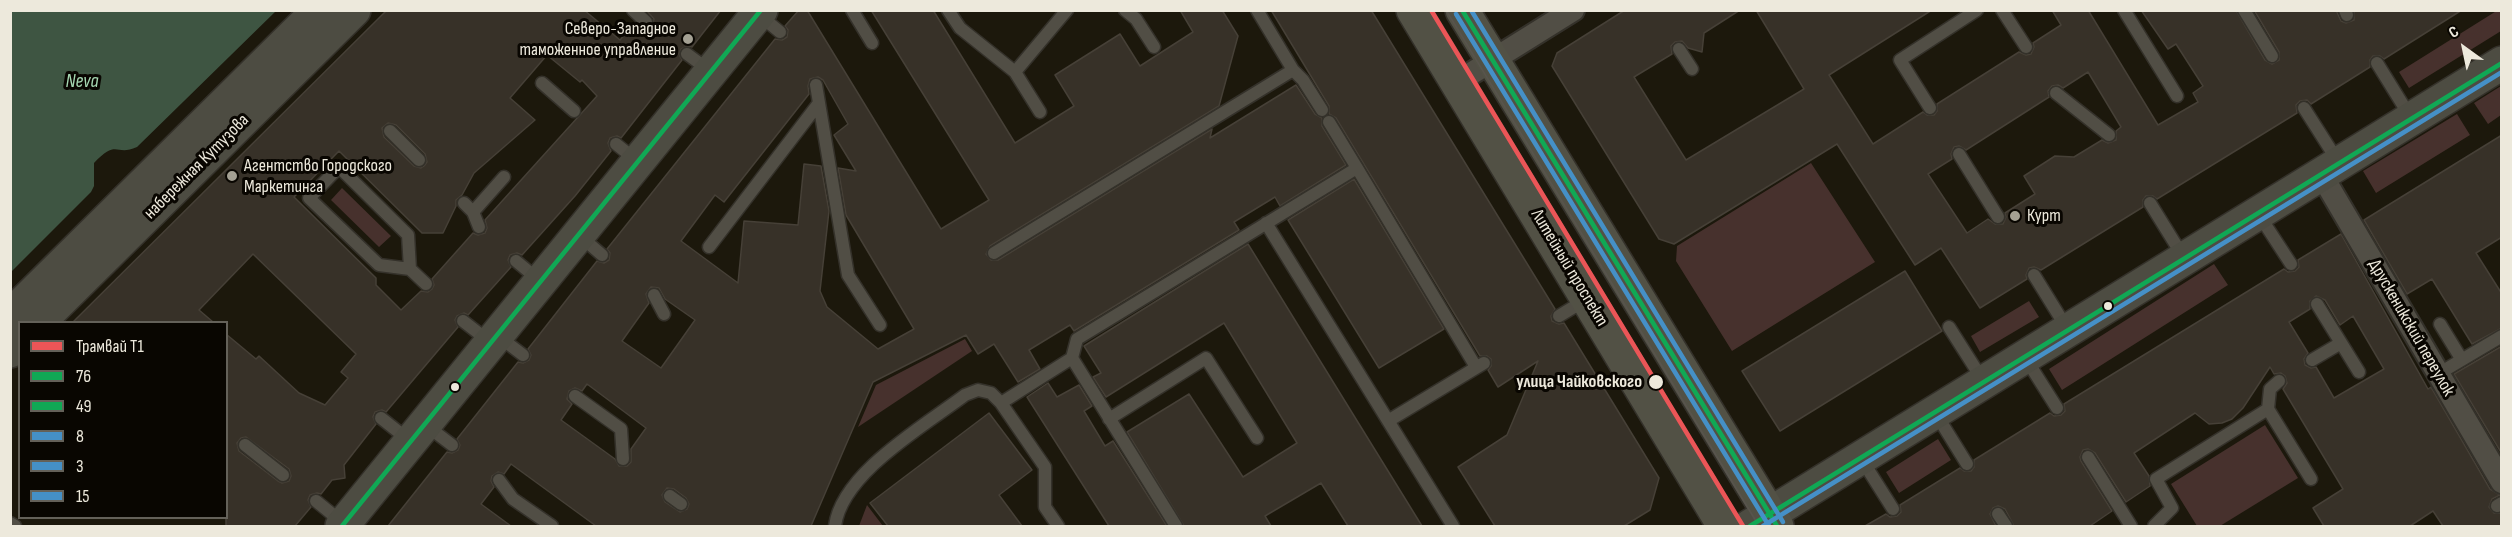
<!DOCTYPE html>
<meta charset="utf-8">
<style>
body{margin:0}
#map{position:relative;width:2512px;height:537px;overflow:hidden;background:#1c180c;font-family:"Sofia Sans Condensed",sans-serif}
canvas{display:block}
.frame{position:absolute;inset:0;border:12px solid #ede9dc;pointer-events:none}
.legend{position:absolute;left:18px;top:321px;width:210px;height:198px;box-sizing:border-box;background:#090601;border:2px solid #646159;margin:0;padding:8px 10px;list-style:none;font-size:18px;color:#ede9dc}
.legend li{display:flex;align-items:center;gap:12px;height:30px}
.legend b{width:30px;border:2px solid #646159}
.north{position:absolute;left:2434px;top:18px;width:60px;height:60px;-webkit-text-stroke:4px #090601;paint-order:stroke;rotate:327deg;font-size:16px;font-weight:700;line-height:24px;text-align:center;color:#ede9dc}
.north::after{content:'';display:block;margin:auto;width:21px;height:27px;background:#ede9dc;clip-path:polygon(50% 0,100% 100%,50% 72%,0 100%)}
</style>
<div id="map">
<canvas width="2512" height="537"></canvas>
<div class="frame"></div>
<ul class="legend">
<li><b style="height:8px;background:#eb5557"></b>Трамвай Т1</li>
<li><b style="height:8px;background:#10a855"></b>76</li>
<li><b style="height:8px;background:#10a855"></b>49</li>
<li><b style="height:8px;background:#4590c7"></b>8</li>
<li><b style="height:8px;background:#4590c7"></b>3</li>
<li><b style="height:8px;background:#4590c7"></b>15</li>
</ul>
<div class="north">С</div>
</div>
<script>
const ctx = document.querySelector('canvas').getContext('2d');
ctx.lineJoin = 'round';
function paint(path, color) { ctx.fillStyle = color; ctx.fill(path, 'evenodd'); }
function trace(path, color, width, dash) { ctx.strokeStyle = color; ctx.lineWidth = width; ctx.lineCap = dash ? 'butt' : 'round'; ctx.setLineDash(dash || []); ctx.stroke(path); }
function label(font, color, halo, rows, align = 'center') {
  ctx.font = font + ' "Sofia Sans Condensed",sans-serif'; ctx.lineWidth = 6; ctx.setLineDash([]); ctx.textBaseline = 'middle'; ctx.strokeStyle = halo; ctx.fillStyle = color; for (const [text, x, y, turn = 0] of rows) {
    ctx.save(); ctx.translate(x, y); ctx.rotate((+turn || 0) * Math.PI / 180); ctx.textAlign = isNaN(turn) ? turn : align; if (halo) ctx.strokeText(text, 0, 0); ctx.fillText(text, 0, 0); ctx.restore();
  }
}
const green = new Path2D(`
 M2498,10L2501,11V31L2409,88L2399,72Z
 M2501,86V115L2488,124L2474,103Z
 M2457,114L2470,135L2376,193L2363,171Z
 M1811,163L1875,262L1732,351L1676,261L1677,246Z
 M342,188L391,236L379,247L331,200Z
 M2214,264L2228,285L2062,390L2049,369Z
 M2029,301L2039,317L1980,352L1971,336Z
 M965,339L972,351L858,427L876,385Z
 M2265,425L2298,478L2220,526H2197L2171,484Z
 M1938,439L1951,460L1899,493L1886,472Z
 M867,505L883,526H859Z`);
const water = new Path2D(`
 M11,10H276V11L137,147C115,157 118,138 94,163V186L91,192L11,272Z`);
const building = new Path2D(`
 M387,10H584L620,40L635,23L644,30L652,27L654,19L646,10H721L692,47L687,46L681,49L679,54L682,60L621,138L617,136L610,138L608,143L611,151L575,196L522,255L517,253L510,255L508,260L511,267L468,315L464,313L457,316L455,320L458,327L386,412L382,410L375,412L373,417L376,424L344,465L345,478L332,480L321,494L317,493L310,495L308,500L311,507L295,526H226V334L256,359L259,356L299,393L325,405L348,378L341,372L356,354L253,254L199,310L213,322H73ZM547,55L580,82L582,80L597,96L485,220L487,228L485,233L478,235L473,233L432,279L434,285L432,289L428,292L421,291L401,310L376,285V278L294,197L339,151L422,233H443L456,206V200L462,195L474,173L535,120L510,98ZM388,123L396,125L425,154L427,162L424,166L421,168L414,166L384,137L382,128ZM246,437L289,469L291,476L289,481L282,483L278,481L239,451L237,443L241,438Z
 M799,10H807L941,229L989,200L871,10H933L1015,143L1074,106L1055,75L1120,34L1140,66L1193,32L1180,10H1222L1238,36L1219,106L990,246L986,254L991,260H998L1212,129L1210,138L1296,85L1315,114L1322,118V126L1346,165L1280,206L1275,197L1234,222L1239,230L1074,331L1070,325L1029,350L1040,369L1018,382L994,344L978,354L966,335L873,382L811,526H596L511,464L504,474L498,472L492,476L491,481L494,487L481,504L511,526H388L447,452L452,453L458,450L460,445L457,439L518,362L523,363L529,360L531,355L528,349L597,261L604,263L609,260L610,253L607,249L775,39L782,40L787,37L788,30L785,26ZM818,77L823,80L848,124L834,135L856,171L838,168L846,215L914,329L878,349L827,307L820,291L829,211L821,166L804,164L798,225L744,221L738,283L681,241L715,195L724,202L809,94L808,86L810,79ZM651,287L659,288L665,299L695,320L661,368L622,341L649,303L646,294ZM587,384L646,428L631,449V462L627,466H619L615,459L561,420L572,404L567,399L569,391L575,388L582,391ZM667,488L674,489L686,498L689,504L687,509L680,512L665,502L662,495Z
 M1271,10H1371L1555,309L1551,316L1552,321L1559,324L1564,323L1659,478L1650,510L1624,526H1495L1458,467L1507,435L1538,361L1498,387L1488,370L1491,366V359L1487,356H1480L1336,118L1329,114V106Z
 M1625,10H1740L1704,33L1702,52L1688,48L1682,41L1675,42L1671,46L1672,54L1634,77L1686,160L1804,89L1756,10H1932L1829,75L1873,144L1923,112L1927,115H1934L1937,111V104L2019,52L2026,55L2031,54L2034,47L2033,43L2061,25L2052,10H2088L2158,125L2198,102L2193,93L2203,86L2176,44L2168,49L2141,10H2236L2265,60L2272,64L2279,60V52L2254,10H2336L2341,21L2346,23L2354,20V10H2462L2384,59L2380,56H2373L2370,60V67L2311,104L2307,100L2300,101L2296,105L2297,113L2157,199L2153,196H2146L2143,200V207L2041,270L2034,267L2029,268L2026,275L2027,279L1980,308L1941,248L1915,265L1837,144L1674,244L1659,239L1552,66L1557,53ZM2088,72L2121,127L2116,131V140L2108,143L2102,140L2074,157L2055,156L2024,176L2035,194L2005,213L2006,217L2003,224H1995L1988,219L1967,233L1928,174L1952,159L1951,154L1954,147L1959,146L1966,150L2049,97L2048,91L2052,86L2058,85L2063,88Z
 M2502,135V237L2476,253L2502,294V328L2472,344L2432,279L2407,294L2364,220Z
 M1354,179L1444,329L1379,368L1288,220Z
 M2341,234L2428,389L2431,387L2490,489L2500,495L2492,499L2489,507L2494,513H2502V526H2443L2433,511L2410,526H2324L2313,508L2343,489L2283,389L2287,383L2285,376L2281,373L2274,374L2270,367L2243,408L2232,419L2222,423L2209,424L2195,413L2134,453L2149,476L2150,486L2126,502L2095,453L2088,449L2083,450L2080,457L2081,461L2112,511L2090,526H2014L2005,509L1998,506L1993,508L1990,514L1996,526H1865L1886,514L1890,517L1897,516L1901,512L1900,505L1960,468L1964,471H1971L1974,467V460L2050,413L2054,416L2061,415L2065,411L2064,404L2284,269L2288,272L2295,271L2299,267L2298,260ZM2316,296L2325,300L2340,325L2353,316L2384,369L2334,398L2316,367L2311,368L2305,365L2304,359L2308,353L2289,322L2310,309V301Z
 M1248,244L1422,526H1348L1321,483L1265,516L1271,526H1184L1127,432L1189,394L1243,477L1297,443L1224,323L1106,397L1093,377L1101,373L1084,346Z
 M1905,271L1942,331L1780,431L1742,371Z
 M2502,346V454L2454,374Z
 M1048,383L1057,397L1079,385L1092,406L1084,411L1105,446L1113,441L1167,526H1109L1027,397Z
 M989,413L1032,470L999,495L1022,526H888L870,503Z`);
const lane = new Path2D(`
 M633,10L646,22
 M852,10L872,43
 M948,10L960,28L1015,72L1067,10
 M1125,10L1136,19L1154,47
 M2002,10L2026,47
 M2124,10L2177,96
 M2244,10L2272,56
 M2345,10L2347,15
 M758,14L780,32
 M1679,49L1692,69
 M687,54L710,71
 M2377,63L2411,118
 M1293,70L1303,80L1322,110
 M1015,72L1040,112
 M542,83L574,111
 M816,85L848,275L880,325
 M2056,93L2109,135
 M1930,108L1900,60L1977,10
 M2304,108L2339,163
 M1329,122L1357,168
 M390,131L419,160
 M616,144L636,160
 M1959,154L1998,217
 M464,203L473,212L479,227
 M2150,203L2184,258
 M473,212L504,177
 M2259,215L2291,264
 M1266,223L1453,526
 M580,236L602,255
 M709,247L819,103
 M994,253L1293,70L1257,10
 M516,261L540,281
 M410,269L408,235L339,167L309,198L379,265L410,269L426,284
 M2034,275L2068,330
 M654,295L664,314
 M2317,304L2359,372
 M1559,316L1587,299
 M463,321L490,342
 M2440,324L2462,360
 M1949,327L1984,382
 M498,336L523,355
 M1072,358L1176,526
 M2026,359L2057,408
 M2312,360L2341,343
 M2438,374L2502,336
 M575,396L621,429L623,459
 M1001,403L1072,358L1077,339L1357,168L1476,367
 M2268,409L2311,479
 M1936,414L1967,464
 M381,418L410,441
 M1109,419L1206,358L1257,438
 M1388,421L1484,363
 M427,426L452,445
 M245,445L283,475
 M2088,457L2131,526
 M1862,460L1893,509
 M499,480L513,499L552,526
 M670,496L681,504
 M316,501L343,523
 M2497,506L2502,503
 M1998,514L2006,526
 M10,523L15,526
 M835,526C842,473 924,426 965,395L978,390L991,393L1001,403L1045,467V507L1058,526
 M2154,526L2172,508L2156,479L2268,409L2270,389L2279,381`);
const street = new Path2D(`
 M1456,83L1573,10
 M2321,174L2502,482`);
const secondary = new Path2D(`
 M10,316L319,10
 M39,322L354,10
 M10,351L20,342
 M342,526L761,10
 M1750,526L2502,63`);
const primary = new Path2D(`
 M1413,10L1724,526
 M1462,10L1777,526`);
const tram = new Path2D(`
 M1446,10L1759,526`);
const bus1 = new Path2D(`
 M1750,526L2502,63`);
const bus2 = new Path2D(`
 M1462,10L1777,526
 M342,526L761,10`);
const bus3 = new Path2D(`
 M1456,14L1769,526`);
const bus4 = new Path2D(`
 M1471,10L1783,522`);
const bus5 = new Path2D(`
 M1763,526L2502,72`);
const tram1 = new Path2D(`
 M1431,10L1743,526`);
const markers = [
 [688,39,6,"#a4a093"],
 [232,176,6,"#a4a093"],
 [2015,216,6,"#a4a093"],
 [2108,306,5,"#ede9dc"],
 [1656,382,8,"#ede9dc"],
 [455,387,5,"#ede9dc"]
];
const poiNames = [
 ["Северо-Западное",676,29,"right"],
 ["таможенное управление",676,50,"right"],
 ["Агентство Городского",244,166],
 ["Маркетинга",244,187],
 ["Курт",2027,216]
];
const streetNames = [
 ["набережная Кутузова",197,167,-45],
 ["Литейный проспект",1569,268,59],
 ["Друскеникский переулок",2411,328,60]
];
const stopNames = [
 ["улица Чайковского",1642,382]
];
const waterNames = [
 ["Neva",82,82]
];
paint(green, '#47312d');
paint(water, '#3e5542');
paint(building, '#373128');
trace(building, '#464037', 1.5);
trace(lane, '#34312a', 15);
trace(street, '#34312a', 26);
trace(secondary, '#34312a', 36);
trace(primary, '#34312a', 36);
trace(lane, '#514e45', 12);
trace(street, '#514e45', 22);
trace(secondary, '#4d4c42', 33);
trace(primary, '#525145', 33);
trace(tram, '#58544d', 1.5);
trace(bus1, '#10a855', 4.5);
trace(bus2, '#10a855', 4.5);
trace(bus3, '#4590c7', 4.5);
trace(bus4, '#4590c7', 4.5);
trace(bus5, '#4590c7', 4.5);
trace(tram1, '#eb5557', 4.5);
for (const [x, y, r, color] of markers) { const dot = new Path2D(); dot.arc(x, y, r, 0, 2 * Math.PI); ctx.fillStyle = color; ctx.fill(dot); trace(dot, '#090601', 2); }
label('18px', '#ede9dc', '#090601', poiNames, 'left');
label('18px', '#ede9dc', '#090601', streetNames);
label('bold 18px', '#ede9dc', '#090601', stopNames, 'right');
label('italic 20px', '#a6d8b2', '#090601', waterNames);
</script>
